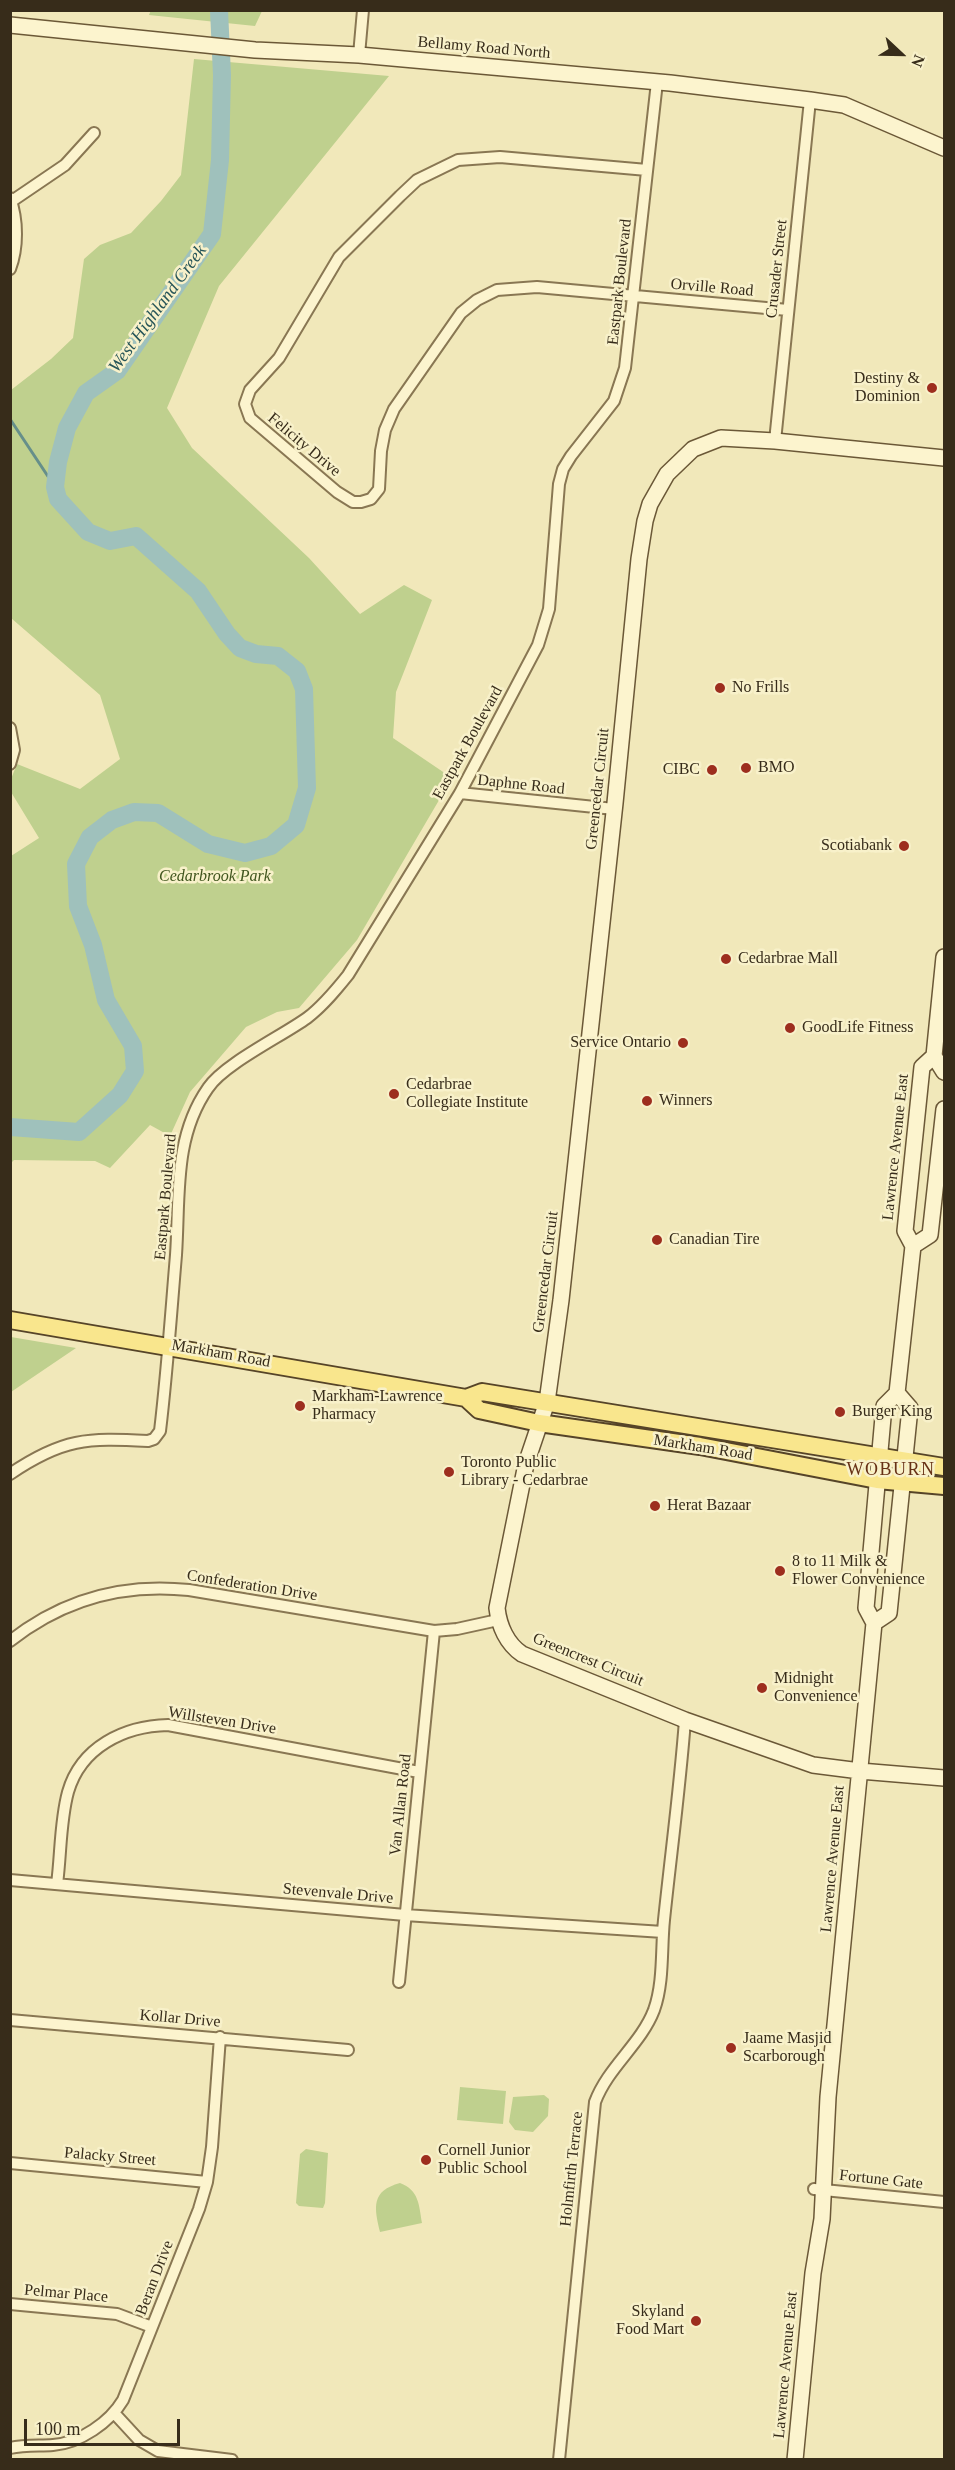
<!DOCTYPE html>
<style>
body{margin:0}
#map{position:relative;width:955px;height:2470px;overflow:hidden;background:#f1e8ba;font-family:Georgia,serif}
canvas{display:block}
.frame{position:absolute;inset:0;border:12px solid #372c1a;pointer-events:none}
.north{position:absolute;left:871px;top:24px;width:60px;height:60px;-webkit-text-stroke:4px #f8f1ca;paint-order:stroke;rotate:112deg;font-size:16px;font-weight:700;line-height:24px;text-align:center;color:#372c1a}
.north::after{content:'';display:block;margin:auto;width:21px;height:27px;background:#372c1a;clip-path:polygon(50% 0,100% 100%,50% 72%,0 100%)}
.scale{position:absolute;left:24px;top:2419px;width:156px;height:27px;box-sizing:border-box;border:3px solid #372c1a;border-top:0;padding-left:8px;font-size:18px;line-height:21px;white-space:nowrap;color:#372c1a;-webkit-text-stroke:4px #f8f1ca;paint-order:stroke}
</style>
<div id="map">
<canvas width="955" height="2470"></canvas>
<div class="frame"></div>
<div class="north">N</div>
<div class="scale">100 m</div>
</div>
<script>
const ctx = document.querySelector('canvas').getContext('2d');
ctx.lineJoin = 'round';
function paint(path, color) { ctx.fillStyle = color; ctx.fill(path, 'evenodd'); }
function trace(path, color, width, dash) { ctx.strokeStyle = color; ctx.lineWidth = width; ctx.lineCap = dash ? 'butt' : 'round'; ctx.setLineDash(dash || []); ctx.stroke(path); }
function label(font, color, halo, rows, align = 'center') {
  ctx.font = font + ' Georgia,serif'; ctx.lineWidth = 5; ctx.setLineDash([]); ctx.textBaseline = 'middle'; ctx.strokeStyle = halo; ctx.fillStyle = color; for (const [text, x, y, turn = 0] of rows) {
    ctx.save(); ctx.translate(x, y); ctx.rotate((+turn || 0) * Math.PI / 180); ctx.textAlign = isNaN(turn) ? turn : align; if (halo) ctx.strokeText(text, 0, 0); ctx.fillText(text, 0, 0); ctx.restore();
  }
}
const green = new Path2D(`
 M151,10H262V11L255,26L149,15Z
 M194,59L389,76L219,286L167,408L192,448L309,558L360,614L404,585L432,600L396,692L393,738L452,778L357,940L299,1008L277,1012L246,1027L190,1092L170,1136L150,1125L110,1168L95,1161L14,1160L11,1163V856L39,838L11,792V779L17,764L80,789L120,759L100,695L11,618V390L51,359L73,338L84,259L100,245L131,233L161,201L181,175Z
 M10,1337H11L76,1348L11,1392Z
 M460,2087L506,2091L503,2124L457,2120Z
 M544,2095L549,2099L548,2116L533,2132L515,2130L509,2122L513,2097Z
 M306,2149L328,2153L325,2203L323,2208L299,2206L296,2203L300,2154Z
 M400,2183C419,2190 419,2205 422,2223L380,2232C374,2207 371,2191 400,2183Z`);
const stream = new Path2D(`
 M10,419L55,487`);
const river = new Path2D(`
 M10,1127L79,1132L120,1095L135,1071L133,1046L106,1000L93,945L78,906L76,864L90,837L112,820L134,812L158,813L208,844L245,853L271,846L296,825L307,788L304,689L297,671L278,656L256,654L240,648L227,634L198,591L136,536L110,541L88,532L58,499L55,487L58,462L67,428L86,393L117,371L212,234L220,160L222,75L219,10`);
const street = new Path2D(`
 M359,55L363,10
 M647,170L500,157L458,160L417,180L400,196L339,257L279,358L250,390L245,404L250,418L337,492L353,502H361L371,499L379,489L381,451L385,430L394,409L461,313L477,300L497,290L537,287L788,310
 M10,198C18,220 18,248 10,269
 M12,201L65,165L94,133
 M775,441L810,100
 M10,728L14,750L10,764
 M460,793L614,809
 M10,1474C63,1438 87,1438 148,1441L154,1439L160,1431C167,1373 171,1314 176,1255C180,1197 173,1138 208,1088C224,1064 282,1036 307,1018C323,1006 336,990 348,975L460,793L538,645L549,609L559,484L563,469L571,456L614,401L625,368L657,82
 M10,1641C62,1600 123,1583 189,1590L434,1631L457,1629L498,1620
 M10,1880L405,1915L663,1932
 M57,1884C61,1854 60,1821 68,1792C81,1747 124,1726 168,1725L419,1772
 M399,1982L434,1631
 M10,2020L348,2050
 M10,2163L207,2182
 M814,2189L944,2202
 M10,2304L117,2314L152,2327
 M115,2414L139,2440L158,2451L232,2460
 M10,2448C25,2445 39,2446 53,2445C80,2443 110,2422 123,2400L199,2209L207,2182L212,2147L220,2037
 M559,2460L595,2102C608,2067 641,2044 654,2010C664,1982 661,1949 664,1920C671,1853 680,1787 685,1720`);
const secondary = new Path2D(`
 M10,25L255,50L359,55L670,83L810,100L844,105L944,148
 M944,458L775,441L721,438L693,449L667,474L650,504L645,521L639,559L615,803L561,1300L547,1402L526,1464L497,1608C499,1626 507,1644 522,1654L685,1720L813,1765L860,1771L944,1778
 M944,957L934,1056L944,1072
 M913,1246L930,1235L944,1109
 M874,1623L889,1613L910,1408L897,1393
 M795,2460L813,2273L822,2219L828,2097L874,1623L866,1608L884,1406L897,1393L913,1246L905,1231L922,1067L934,1056`);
const primary = new Path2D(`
 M10,1320L466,1398L482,1392L944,1467
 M466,1398L479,1410L539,1423L700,1446L877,1480L944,1486`);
const markers = [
 [932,388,6,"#9d2e1e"],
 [720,688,6,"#9d2e1e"],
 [746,768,6,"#9d2e1e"],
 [712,770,6,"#9d2e1e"],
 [904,846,6,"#9d2e1e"],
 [726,959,6,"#9d2e1e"],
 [790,1028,6,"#9d2e1e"],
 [683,1043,6,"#9d2e1e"],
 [394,1094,6,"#9d2e1e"],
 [647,1101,6,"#9d2e1e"],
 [657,1240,6,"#9d2e1e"],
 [300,1406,6,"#9d2e1e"],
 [840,1412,6,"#9d2e1e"],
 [449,1472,6,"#9d2e1e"],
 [655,1506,6,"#9d2e1e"],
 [780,1571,6,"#9d2e1e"],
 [762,1688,6,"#9d2e1e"],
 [731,2048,6,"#9d2e1e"],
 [426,2160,6,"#9d2e1e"],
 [696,2321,6,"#9d2e1e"]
];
const streetNames = [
 ["Bellamy Road North",484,48,5],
 ["Crusader Street",777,269,-84],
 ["Eastpark Boulevard",620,282,-84],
 ["Orville Road",712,288,5],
 ["Felicity Drive",304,445,40],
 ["Eastpark Boulevard",468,743,-61],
 ["Daphne Road",521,785,6],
 ["Greencedar Circuit",598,789,-84],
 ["Lawrence Avenue East",896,1147,-84],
 ["Eastpark Boulevard",166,1197,-85],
 ["Greencedar Circuit",546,1272,-83],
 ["Markham Road",221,1354,10],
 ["Markham Road",703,1448,9],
 ["Confederation Drive",252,1586,9],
 ["Greencrest Circuit",588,1660,22],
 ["Willsteven Drive",222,1721,9],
 ["Van Allan Road",401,1805,-84],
 ["Lawrence Avenue East",833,1859,-85],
 ["Stevenvale Drive",338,1894,5],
 ["Kollar Drive",180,2019,5],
 ["Palacky Street",110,2157,5],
 ["Holmfirth Terrace",572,2169,-84],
 ["Fortune Gate",881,2180,6],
 ["Beran Drive",155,2278,-69],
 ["Pelmar Place",66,2294,5],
 ["Lawrence Avenue East",786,2365,-85]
];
const poiNames = [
 ["Destiny &",920,379,"right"],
 ["Dominion",920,397,"right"],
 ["No Frills",732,688],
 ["BMO",758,768],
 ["CIBC",700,770,"right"],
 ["Scotiabank",892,846,"right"],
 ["Cedarbrae Mall",738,959],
 ["GoodLife Fitness",802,1028],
 ["Service Ontario",671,1043,"right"],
 ["Cedarbrae",406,1085],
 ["Collegiate Institute",406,1103],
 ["Winners",659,1101],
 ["Canadian Tire",669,1240],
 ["Markham-Lawrence",312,1397],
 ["Pharmacy",312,1415],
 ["Burger King",852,1412],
 ["Toronto Public",461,1463],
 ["Library - Cedarbrae",461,1481],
 ["Herat Bazaar",667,1506],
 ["8 to 11 Milk &",792,1562],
 ["Flower Convenience",792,1580],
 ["Midnight",774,1679],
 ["Convenience",774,1697],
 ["Jaame Masjid",743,2039],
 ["Scarborough",743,2057],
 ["Cornell Junior",438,2151],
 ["Public School",438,2169],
 ["Skyland",684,2312,"right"],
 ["Food Mart",684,2330,"right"]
];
const parkNames = [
 ["Cedarbrook Park",215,877]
];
const waterNames = [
 ["West Highland Creek",158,309,-54]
];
const neighbourhoodNames = [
 ["WOBURN",891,1470]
];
paint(green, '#bfd08e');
trace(stream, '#668f8a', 3);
trace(river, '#9fc1bc', 18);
trace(street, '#897753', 14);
trace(secondary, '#6b5837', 18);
trace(primary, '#564428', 20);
trace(street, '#fcf4ce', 10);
trace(secondary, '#fcf4ce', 15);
trace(primary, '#f9e68d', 16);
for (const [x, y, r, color] of markers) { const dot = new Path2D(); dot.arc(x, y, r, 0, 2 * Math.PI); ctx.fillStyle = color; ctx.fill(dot); trace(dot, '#f8f1ca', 2); }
label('16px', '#372c1a', '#f8f1ca', streetNames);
label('16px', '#372c1a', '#f8f1ca', poiNames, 'left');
label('italic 16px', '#40551e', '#f8f1ca', parkNames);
label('italic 18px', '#275558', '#f8f1ca', waterNames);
ctx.letterSpacing = '1.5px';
label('18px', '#673115', '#f8f1ca', neighbourhoodNames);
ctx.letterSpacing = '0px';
</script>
